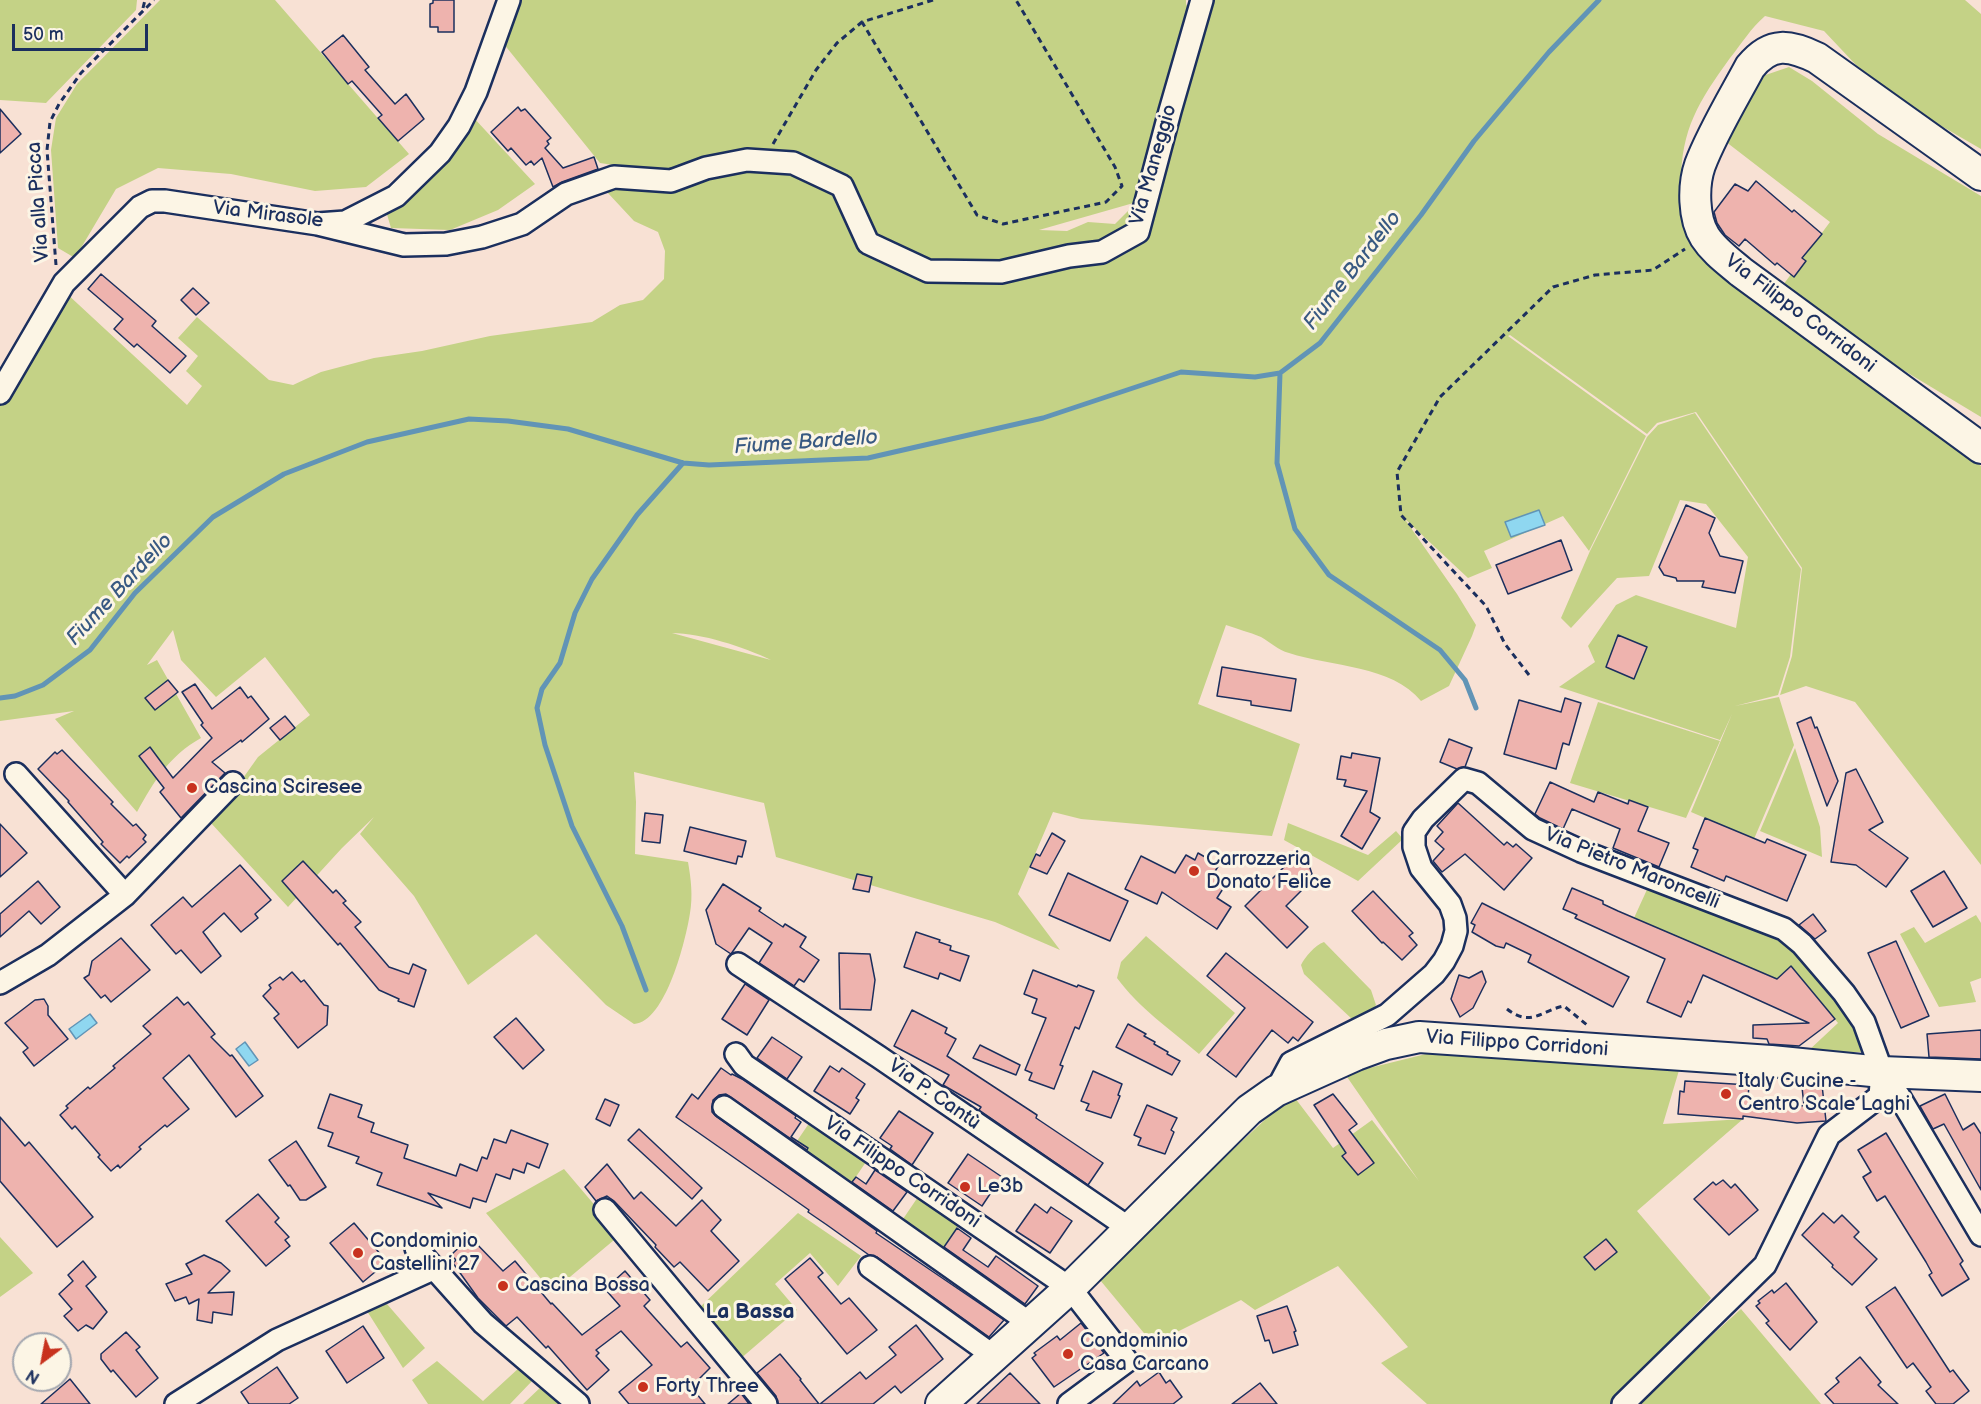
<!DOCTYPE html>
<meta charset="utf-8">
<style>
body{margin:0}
#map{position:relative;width:1981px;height:1404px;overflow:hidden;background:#f8e1d4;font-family:"Balsamiq Sans",sans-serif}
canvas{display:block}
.north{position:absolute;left:12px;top:1332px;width:60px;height:60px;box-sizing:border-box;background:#fcf5e5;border:2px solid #a2a6af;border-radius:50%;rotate:212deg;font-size:16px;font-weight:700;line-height:24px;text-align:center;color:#1b2f5e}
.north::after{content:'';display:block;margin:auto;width:21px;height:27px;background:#c8321e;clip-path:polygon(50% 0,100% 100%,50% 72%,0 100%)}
.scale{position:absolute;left:12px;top:24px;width:136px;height:27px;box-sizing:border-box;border:3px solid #1b2f5e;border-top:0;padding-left:8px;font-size:18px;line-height:21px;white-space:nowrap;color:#1b2f5e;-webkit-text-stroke:4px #fcf5e5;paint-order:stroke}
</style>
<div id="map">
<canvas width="1981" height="1404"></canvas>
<div class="north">N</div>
<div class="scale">50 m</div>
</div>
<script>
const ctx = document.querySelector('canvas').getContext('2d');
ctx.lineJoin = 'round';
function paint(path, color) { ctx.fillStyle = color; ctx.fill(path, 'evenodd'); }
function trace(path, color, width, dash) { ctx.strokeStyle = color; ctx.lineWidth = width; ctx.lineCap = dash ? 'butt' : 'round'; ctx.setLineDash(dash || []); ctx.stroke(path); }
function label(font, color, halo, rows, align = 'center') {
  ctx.font = font + ' "Balsamiq Sans",sans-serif'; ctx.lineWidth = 6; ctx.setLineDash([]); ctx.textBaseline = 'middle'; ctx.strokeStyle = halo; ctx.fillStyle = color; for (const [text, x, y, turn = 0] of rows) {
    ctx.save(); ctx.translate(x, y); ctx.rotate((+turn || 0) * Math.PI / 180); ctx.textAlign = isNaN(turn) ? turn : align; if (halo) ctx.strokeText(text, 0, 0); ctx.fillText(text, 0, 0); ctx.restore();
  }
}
const green = new Path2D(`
 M0,0H137L136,10L46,103L0,100Z
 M160,0H275L409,154L366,187L315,191L231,174L158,168L116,189L75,258L58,248L51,150L56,118L77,84Z
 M518,0H1186V4L1201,30L1208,0H1965L1981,14V149L1919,113L1856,65L1824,31L1765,16C1751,28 1742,43 1730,58C1699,101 1681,129 1681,183C1681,200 1681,213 1685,229L1922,421L1981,466V865L1855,702L1806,686L1780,695L1792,656L1802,568L1696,412L1657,423L1647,434L1510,335L1508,336L1646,436L1589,551L1563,516L1484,551L1492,568L1468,578L1404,518L1457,594L1476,625L1472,636L1449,686L1421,701C1392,665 1331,667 1289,653C1278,650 1270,642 1261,637C1249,632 1237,629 1226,625L1198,704L1300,744L1272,836L1081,819L1053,812L1018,894L1060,950L995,922L776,857L764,803L634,772L636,802L635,854L688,862C691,879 693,896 690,913C686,939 666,1022 634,1024L606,1005L536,934L468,985L414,896L360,834L374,817L342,848L288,907L211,823L258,757L310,715L265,657L216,697L181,660L173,630L147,665L157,660L201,738C169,756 154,781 137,812L55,719L74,711L0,721V404L65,292L187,405L202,386L186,371L198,356L178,338L197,317L269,380L293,385L321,372L374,358L422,351L490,336L592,322L620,305L643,300L664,279L665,251L658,232L634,221L607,192L626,167L600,163L503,43ZM1137,202L1115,224L1088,222L1067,231L1039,230ZM672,633C701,633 744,647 771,660Z
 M1789,67L1812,81L1878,134L1981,196V417L1898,367L1783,285L1830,222L1721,138L1748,81Z
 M473,117L535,184L498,210L450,230L391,228L386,211Z
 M1695,413L1801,569L1790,657L1778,695L1735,706L1779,697L1794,745L1754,839L1691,812L1732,714L1720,740L1559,687L1595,662L1588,646L1616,605L1636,595L1736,628L1748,557L1706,504L1680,500L1649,576L1617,578L1571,628L1561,618L1590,551L1647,437L1658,425Z
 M1598,702L1720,741L1686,818L1570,783Z
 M1795,748L1820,827L1822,857L1760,831Z
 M1288,823L1368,855L1396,831L1403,839L1358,881L1284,840Z
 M1650,883L1786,935L1838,989L1868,1052H1807L1838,1023L1791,966L1777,979L1634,918Z
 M1976,915L1981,923V978L1970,982L1976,1002L1939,1007L1900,934L1914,927L1925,943Z
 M1146,936L1235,1013L1199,1054C1171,1030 1138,1007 1117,978L1121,962Z
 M1324,942L1371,990L1376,1005C1370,1015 1365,1020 1353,1020L1304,974L1301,965C1305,957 1315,945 1324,942Z
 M1430,1053L1680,1067L1663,1124L1743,1119L1637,1211L1711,1298L1610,1404H1427L1381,1363L1408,1347L1338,1266L1255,1310L1241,1300L1153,1344L1100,1280L1214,1167L1282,1104L1295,1098L1333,1148L1372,1120L1419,1181L1345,1074Z
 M814,1116L870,1156L849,1187L804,1155L808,1148L797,1141Z
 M564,1169L620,1235L552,1292L486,1213Z
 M922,1191L963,1218L942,1250L901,1222Z
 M798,1213L861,1256L838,1286L810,1253L775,1284L797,1310L739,1360L697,1310Z
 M0,1237L33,1273L0,1297Z
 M387,1304L425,1348L403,1368L367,1311Z
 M1741,1309L1821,1404H1636Z
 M437,1361L483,1401L520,1367L533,1380L510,1404H428L412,1380Z
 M543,1385L564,1404H523Z`);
const water = new Path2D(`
 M1539,510L1545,525L1511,537L1505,522Z
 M90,1014L97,1023L76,1039L69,1029Z
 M245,1042L258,1060L249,1066L236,1049Z`);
const stream = new Path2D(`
 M1280,373L1277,463L1295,529L1329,575L1440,650L1465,680L1476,708
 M0,698L15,696L43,685L90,650L135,593L213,517L284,474L367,442L469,419L508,421L568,429L683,463L709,465L868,458L1043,418L1181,372L1255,377L1280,373L1320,343L1421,215L1474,141L1549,52L1599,0
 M646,990L622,926L572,826L545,745L537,708L542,689L560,663L575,613L592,579L637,515L683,463`);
const building = new Path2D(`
 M433,0H454V32H438V27H430V4L433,3Z
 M343,35L369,67L365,70L395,104L406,94L424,119L398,141L378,118L382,115L352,81L348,84L322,52Z
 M518,107L521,111L525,109L551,138L547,141L549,144L545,148L563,168L594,157L598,169L562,182L553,187L542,158L534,165L531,161L526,165L511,148L508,151L491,132Z
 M0,109L21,134L0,153Z
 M1756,181L1792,212L1794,210L1822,234L1802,258L1806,261L1794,277L1777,263L1775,265L1745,239L1739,246L1725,235L1717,223L1714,212L1735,184L1748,191Z
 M101,274L156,321L152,326L186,356L170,373L137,344L134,347L114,329L123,319L88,289Z
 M193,288L209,303L196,315L181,300Z
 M1686,505L1715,518L1709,533L1720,556L1743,561L1735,593L1702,587L1704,581H1677L1676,578L1664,575L1659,567Z
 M1561,540L1572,570L1508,594L1496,565Z
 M1618,635L1647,647L1634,679L1606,667Z
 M1222,667L1296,679L1291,711L1251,705V701L1217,696Z
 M168,680L178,692L155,710L145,698Z
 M195,684L212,709L240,687L248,698L251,696L269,719L242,742L241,740L212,762L225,773L181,818L160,792L164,788L139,756L150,747L173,778L212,738L201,725L203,723L182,692Z
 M1565,698L1581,703L1569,745L1563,743L1556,769L1504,754L1519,700L1561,712Z
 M285,716L295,728L280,740L270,728Z
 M1811,717L1815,728L1817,727L1838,781L1827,806L1797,723Z
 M1449,739L1472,748L1465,767L1457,769L1440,762Z
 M62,750L113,802L111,804L133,826L136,824L146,835L143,839L146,842L129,858L127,856L120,863L101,844L103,842L68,802L69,801L38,769L55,752L57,754Z
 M1352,753L1380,758L1370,812L1380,818L1362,849L1341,836L1367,791L1344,786L1346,780L1337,779L1341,756L1351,758Z
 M1856,769L1883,822L1869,830L1908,858L1886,887L1856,865L1831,862L1846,773Z
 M1550,782L1594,802L1598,792L1628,804L1629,800L1648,807L1638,831L1669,843L1659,867L1613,848L1620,829L1572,809L1563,829L1540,818L1535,814Z
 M1458,803L1504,845L1507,842L1513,847L1516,844L1532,858L1504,890L1465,854L1442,872L1433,861L1444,849L1435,841L1443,832L1437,826Z
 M645,813L663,815L660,843L642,841Z
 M1705,818L1765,843L1767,839L1806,855L1787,901L1726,876L1724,881L1691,867L1698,850L1693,848Z
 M0,824L27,853L0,877Z
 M690,827L746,841L742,857L738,856L736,864L684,851Z
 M1052,833L1065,841L1047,874L1030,867L1036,854L1040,856Z
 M1198,853L1219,865L1214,873L1228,881L1217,898L1231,907L1217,929L1162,892L1157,904L1125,889L1141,856L1175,873L1186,855L1195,860Z
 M1295,859L1309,865L1312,874L1306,880L1309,883L1286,906L1308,927L1287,948L1245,906L1287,864L1289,865Z
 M303,861L333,893L336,890L346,901L343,903L361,922L355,927L389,967L409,974L413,964L426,970L414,1007L398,1001L399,999L379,990L340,943L338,945L282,881Z
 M240,865L271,900L255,914L258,918L241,932L224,913L203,932L221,956L201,973L181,950L176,954L151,925L183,897L192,907Z
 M1944,871L1967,908L1933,927L1911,891Z
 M1068,873L1128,901L1110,941L1049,915Z
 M857,874L872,877L869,892L853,889Z
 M38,881L60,907L41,924L29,911L0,937V914Z
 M723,884L761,908L759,911L783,927L785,924L806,937L800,947L819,960L804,982L799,979L794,986L759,963L772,943L749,928L731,954L716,944L706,910Z
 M1572,888L1603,901V904L1618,911L1777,979L1791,966L1835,1019L1799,1046L1769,1044L1767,1039L1753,1038V1025L1809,1023L1703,975L1691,1003L1688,1001L1681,1017L1647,1002L1665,959L1575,918L1577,915L1563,909Z
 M1373,891L1413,933L1409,936L1417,945L1402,960L1383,942L1382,943L1352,911Z
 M1482,903L1629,977L1613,1007L1528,962L1531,955L1506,943L1504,948L1496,946L1472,932L1475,925L1471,923Z
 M1813,914L1826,931L1815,939L1799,925Z
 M916,932L940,940L939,942L951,946L950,950L969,956L960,981L940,973L938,979L904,967Z
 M121,938L150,970L111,1002L105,995L101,998L84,978L89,975L92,961Z
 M1896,941L1929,1016L1901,1028L1868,953Z
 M839,953L870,954L875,980L871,1010L840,1009Z
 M1226,953L1313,1022L1298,1041L1293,1037L1288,1043L1272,1030L1236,1077L1207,1055L1245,1008L1207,976Z
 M1033,970L1077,987L1078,985L1094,991L1079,1029L1075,1027L1060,1065L1063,1066L1054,1089L1029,1080L1032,1073L1025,1070L1046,1018L1032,1013L1037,999L1024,994Z
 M1482,971L1486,982L1473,1008L1460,1017L1451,999L1459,975L1469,978Z
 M292,972L301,982L304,980L324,1005L328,1006L327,1025L298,1048L274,1018L279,1014L263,996L271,988L269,985L280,977L283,980Z
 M745,984L769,1000L747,1035L722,1019Z
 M177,997L184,1005L188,1002L215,1034L211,1037L230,1056L232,1055L263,1096L236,1117L189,1055L163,1078L189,1109L167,1127L165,1125L139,1147L141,1149L120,1168L118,1165L111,1171L98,1157L100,1155L75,1126L72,1129L60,1115L68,1108L66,1106L88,1087L90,1089L115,1068L113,1066L151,1034L143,1026Z
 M44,999L48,1006V1015L68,1039L34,1066L23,1052L28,1048L5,1023L35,1000Z
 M912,1010L947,1028L945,1033L956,1039L947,1056L1037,1115L1036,1118L1103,1163L1088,1185L979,1110L981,1107L943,1085L949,1075L894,1046Z
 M516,1018L544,1050L523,1069L494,1037Z
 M1128,1024L1146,1034L1144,1036L1155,1042L1154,1044L1168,1052L1167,1054L1180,1061L1172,1075L1116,1047Z
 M1981,1030V1059L1929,1057L1927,1034Z
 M772,1037L802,1057L787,1079L757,1058Z
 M980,1045L1020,1065L1016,1075L973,1058Z
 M830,1066L839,1072L842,1068L865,1084L856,1098L859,1100L850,1114L814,1091Z
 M721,1068L731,1075L732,1074L742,1079L796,1116L795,1118L801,1122L791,1137L808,1148L807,1150L726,1094L719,1095L713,1100L712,1112L717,1117L877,1231L876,1233L1004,1320L989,1337L877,1257L869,1255L827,1225L808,1212L809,1210L676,1117L692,1094L698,1099Z
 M1093,1071L1122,1084L1118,1095L1120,1096L1111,1118L1086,1110L1089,1104L1081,1101Z
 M1685,1081L1749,1085L1748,1098L1804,1106L1802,1087L1822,1085L1826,1121L1797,1123L1743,1116V1119L1678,1114L1680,1091L1684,1092Z
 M330,1094L362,1105L358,1117L374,1123L371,1132L408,1145L404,1158L456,1176L460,1164L477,1171L482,1157L487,1159L494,1139L506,1143L511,1130L548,1144L539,1168L527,1163L524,1173L513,1169L510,1179L496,1174L486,1202L473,1198L470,1208L428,1193L442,1208L377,1185L382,1173L356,1163L359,1157L328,1146L333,1133L318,1128Z
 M1333,1094L1357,1124L1349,1130L1374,1163L1358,1175L1342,1156L1346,1153L1314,1105Z
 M1945,1094L1963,1130L1974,1123L1981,1134V1190L1944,1124L1933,1129L1920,1106Z
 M605,1099L619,1105L610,1126L596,1119Z
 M1147,1105L1177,1118L1171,1130L1174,1132L1165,1154L1138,1145L1141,1138L1134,1135Z
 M899,1111L933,1133L912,1165L890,1149L892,1146L880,1138Z
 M0,1117L25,1146L29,1142L93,1217L57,1247L0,1181Z
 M639,1129L702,1188L692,1199L628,1140Z
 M1886,1133L1963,1261L1960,1264L1969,1279L1942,1296L1929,1275L1932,1273L1926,1262L1885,1196L1877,1201L1863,1177L1871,1172L1858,1150Z
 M296,1141L326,1187L306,1200H300L290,1185L288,1186L269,1160Z
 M968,1154L1005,1179L995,1194L992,1191L982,1206L948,1183Z
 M607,1164L634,1199L641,1192L676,1226L702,1200L721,1220L711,1231L739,1261L708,1291L680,1262L674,1267L655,1247L656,1245L614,1201L607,1196L596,1201L585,1187Z
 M875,1170L907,1192L893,1211L852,1182L856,1177L866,1184Z
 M1723,1180L1731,1188L1735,1184L1758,1210L1729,1235L1694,1199L1713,1182L1716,1185Z
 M258,1194L279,1218L275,1222L289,1237L285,1240L290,1246L266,1266L226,1221Z
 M1035,1204L1047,1213L1051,1207L1072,1221L1050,1253L1016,1231Z
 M1823,1213L1834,1223L1842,1215L1859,1232L1854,1237L1877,1259L1852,1285L1832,1267L1833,1265L1802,1235Z
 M354,1223L387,1262L363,1282L330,1243Z
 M957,1228L971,1238L963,1250L988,1267L996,1256L1038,1286L1025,1304L944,1247Z
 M470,1237L503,1271L515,1261L551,1304L552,1303L582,1335L620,1306L605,1289L625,1271L650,1300L644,1306L681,1347L687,1342L710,1368L691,1387L705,1404H629L619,1392L652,1365L621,1331L596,1350L599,1353L596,1356L609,1370L587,1390L548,1346L546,1348L517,1317L506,1326L478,1298L453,1263L456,1260L451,1255Z
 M1606,1239L1617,1252L1595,1270L1584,1257Z
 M204,1255L221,1263L230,1271L208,1293L234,1292L232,1315L213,1312L212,1323L197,1320L199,1299L189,1304L186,1297L175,1301L166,1284L192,1274L186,1264Z
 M810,1258L823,1273L818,1277L841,1304L849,1298L877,1330L847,1354L785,1279Z
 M83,1261L96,1277L86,1286L107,1312L93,1329L86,1325L78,1331L64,1316L72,1309L59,1294L73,1281L68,1275Z
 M1786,1283L1817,1322L1790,1350L1766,1323L1769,1321L1756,1306L1760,1303L1758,1301L1772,1290L1774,1293Z
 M1895,1287L1950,1372L1953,1370L1969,1391L1953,1404H1936L1926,1391L1931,1387L1913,1363L1907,1368L1866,1307Z
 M1287,1306L1296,1331L1294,1332L1298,1345L1273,1353L1269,1340L1265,1341L1257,1316Z
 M1081,1323L1104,1353L1054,1387L1032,1358L1036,1355L1034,1353L1057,1336L1060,1340Z
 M916,1325L943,1359L901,1393L895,1386L873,1404H820L860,1372L866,1379L896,1355L889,1347Z
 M363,1326L384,1358L347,1383L326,1351Z
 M126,1332L140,1347L136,1350L158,1378L136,1397L113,1370L111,1372L101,1359V1354Z
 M780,1354L801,1379L800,1380L819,1404H778L776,1396L757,1373Z
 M1860,1357L1881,1382L1878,1385L1898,1404H1834L1825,1394L1839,1382L1836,1378Z
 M277,1367L298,1398L289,1404H249L241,1392Z
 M1159,1372L1166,1383L1170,1380L1182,1397L1173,1404H1113L1137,1381L1140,1386Z
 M1010,1373L1040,1404H977Z
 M70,1379L90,1404H41Z
 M1260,1383L1277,1404H1232Z
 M741,1393L749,1404H728Z`);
const path = new Path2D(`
 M933,0L862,22L977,215L1003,224L1106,202L1122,186L1115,167L1016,0
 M143,8L145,0
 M773,144L816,70L837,43L862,22
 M56,265L47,150L50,122L59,104L81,73L154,0
 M1529,675L1505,644L1486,606L1401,515L1397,472L1440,397L1553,287L1595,275L1653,270L1685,249
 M1507,1009C1531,1028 1542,1010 1564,1006L1587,1025`);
const street = new Path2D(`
 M318,224L404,245L446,244L482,237L522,224L566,194L614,177L671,181L706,168L747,160L793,163L842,186L868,243L928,271L1001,272L1069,256L1102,252L1138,232L1170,111L1202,0
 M0,393L64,283L140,207L152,201H165L318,224L345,222L396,196L440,153L459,126L476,92L509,0
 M16,774L125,895
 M738,964L879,1057L1129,1228
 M0,983L48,955L125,895L233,783
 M736,1054L744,1065L1070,1288L1127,1361L1069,1404
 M1276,1091L1291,1063L1387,1015L1434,974L1444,961L1452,946L1456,931L1455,918L1450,904L1421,868L1414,847V832L1423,819L1464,779L1478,783L1533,829L1581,851L1784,929L1802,944L1844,993L1864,1022L1882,1072L1899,1096L1981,1235
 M724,1107L1031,1324
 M605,1210L766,1404
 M416,1248L483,1323L578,1404
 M870,1267L995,1357
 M176,1404L277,1340L433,1269
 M1623,1404L1765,1265L1829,1135L1880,1096L1882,1072`);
const secondary = new Path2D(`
 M1981,175L1817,58C1790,45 1771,41 1750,67C1734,97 1712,133 1700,165C1693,185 1693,218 1705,237C1714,251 1728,261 1741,272L1981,448
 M941,1404L1070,1288L1249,1110L1276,1091L1356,1055L1386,1044L1419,1037L1771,1061L1882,1072L1981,1076`);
const markers = [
 [192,788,6,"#c8321e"],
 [1194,871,6,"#c8321e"],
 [1726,1094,6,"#c8321e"],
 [965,1187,6,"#c8321e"],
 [358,1253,6,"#c8321e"],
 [503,1286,6,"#c8321e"],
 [1068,1354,6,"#c8321e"],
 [643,1387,6,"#c8321e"]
];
const streetNames = [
 ["Via Maneggio",1154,165,-74],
 ["Via alla Picca",39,202,-94],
 ["Via Mirasole",268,215,7],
 ["Via Filippo Corridoni",1800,314,37],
 ["Via Pietro Maroncelli",1632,869,22],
 ["Via Filippo Corridoni",1517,1044,4],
 ["Via P. Cantù",934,1095,35],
 ["Via Filippo Corridoni",902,1173,34]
];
const poiNames = [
 ["Cascina Sciresee",204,788],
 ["Carrozzeria",1206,860],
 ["Donato Felice",1206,883],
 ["Italy Cucine -",1738,1082],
 ["Centro Scale Laghi",1738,1105],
 ["Le3b",977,1187],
 ["Condominio",370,1242],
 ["Castellini 27",370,1265],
 ["Cascina Bossa",515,1286],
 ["Condominio",1080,1342],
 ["Casa Carcano",1080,1365],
 ["Forty Three",655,1387]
];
const waterNames = [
 ["Fiume Bardello",1353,271,-52],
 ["Fiume Bardello",806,443,-4],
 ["Fiume Bardello",120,590,-47]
];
const neighbourhoodNames = [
 ["La Bassa",750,1313]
];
paint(green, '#c4d286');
paint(water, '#8fd7f0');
trace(water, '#6194b6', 1.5);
trace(stream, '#6194b6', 5);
paint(building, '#eeb3ae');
trace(building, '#1b2f5e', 1.5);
trace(street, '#1b2f5e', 26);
trace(secondary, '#1b2f5e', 34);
trace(path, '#1b2f5e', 3, [6, 4.5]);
trace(street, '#fcf5e5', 21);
trace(secondary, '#fcf5e5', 30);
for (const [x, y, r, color] of markers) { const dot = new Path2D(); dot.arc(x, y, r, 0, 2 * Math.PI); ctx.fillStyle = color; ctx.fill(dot); trace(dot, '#fcf5e5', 2); }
label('20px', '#1b2f5e', '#fcf5e5', streetNames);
label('20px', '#1b2f5e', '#fcf5e5', poiNames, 'left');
label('italic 21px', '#385982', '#fcf5e5', waterNames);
label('bold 21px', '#1b2f5e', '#fcf5e5', neighbourhoodNames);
</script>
